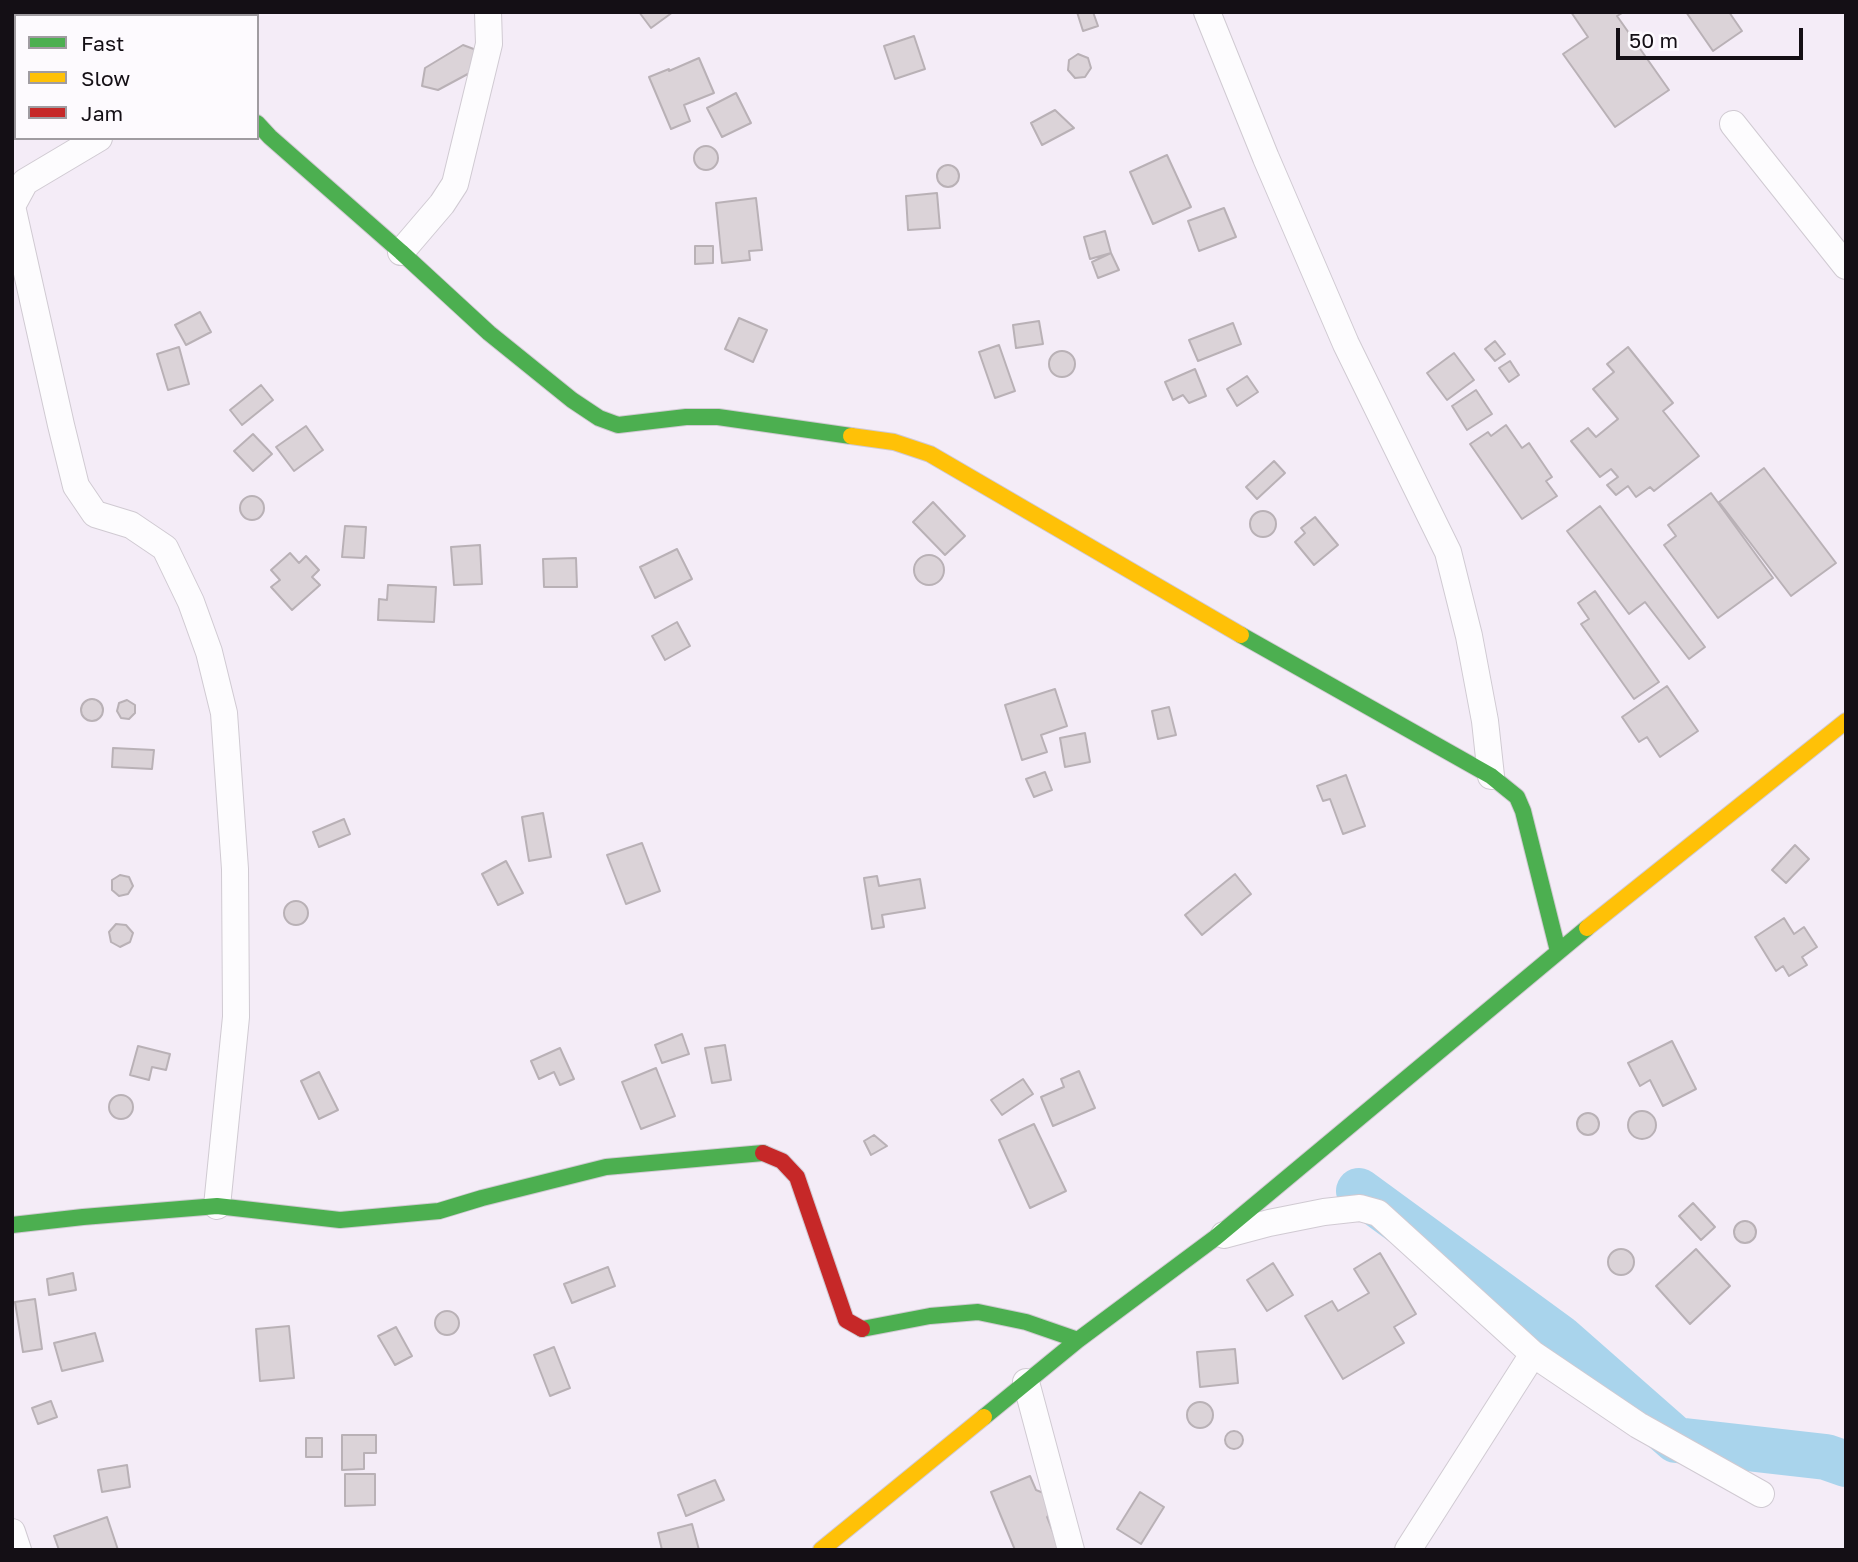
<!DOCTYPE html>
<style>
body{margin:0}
#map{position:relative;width:1858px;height:1562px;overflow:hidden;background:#f4ecf7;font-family:"Golos Text",sans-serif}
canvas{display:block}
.frame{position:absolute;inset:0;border:14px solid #140f15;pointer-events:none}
.legend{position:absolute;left:14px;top:14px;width:245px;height:126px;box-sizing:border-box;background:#fdfafe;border:2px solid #a09ca1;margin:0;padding:9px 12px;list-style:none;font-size:21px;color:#140f15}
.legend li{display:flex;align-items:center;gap:14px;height:35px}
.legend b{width:35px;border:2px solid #a09ca1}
.scale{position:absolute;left:1616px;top:28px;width:187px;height:32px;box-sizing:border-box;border:4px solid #140f15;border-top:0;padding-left:9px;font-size:21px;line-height:24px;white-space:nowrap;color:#140f15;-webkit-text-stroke:5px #fdfafe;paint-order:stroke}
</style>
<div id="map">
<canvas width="1858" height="1562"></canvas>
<div class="frame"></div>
<ul class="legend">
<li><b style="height:9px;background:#4caf50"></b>Fast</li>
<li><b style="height:9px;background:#ffc107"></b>Slow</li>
<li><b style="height:9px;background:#c62828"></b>Jam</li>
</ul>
<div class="scale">50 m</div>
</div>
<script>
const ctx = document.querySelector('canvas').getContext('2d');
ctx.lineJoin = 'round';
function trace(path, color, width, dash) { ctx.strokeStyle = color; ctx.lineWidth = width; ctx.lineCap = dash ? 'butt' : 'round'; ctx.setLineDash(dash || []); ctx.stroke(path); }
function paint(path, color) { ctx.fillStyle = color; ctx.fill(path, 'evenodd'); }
const river = new Path2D(`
 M1359,1191L1560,1338L1676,1440L1826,1457L1846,1464`);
const building = new Path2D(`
 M12,12H19V16H16L14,66H12Z
 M639,12H673L651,28Z
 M1077,12H1093L1098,26L1083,31Z
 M1571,12H1624L1617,16L1669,90L1615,127L1563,54L1588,37Z
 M1686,12H1729L1742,31L1713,51Z
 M914,36L925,69L895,79L884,46Z
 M463,45L479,51L477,69L438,90L422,86L425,68Z
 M1078,54L1088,58L1091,68L1085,77L1075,78L1068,70L1069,60Z
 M699,58L714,93L684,105L690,121L671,129L649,77L669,69V71Z
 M736,93L751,123L722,137L707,108Z
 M1055,110L1074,128L1042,145L1031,123Z
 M694 158a12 12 0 1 1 24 0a12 12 0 1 1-24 0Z
 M1167,155L1191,207L1153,224L1130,172Z
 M937 176a11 11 0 1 1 22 0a11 11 0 1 1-22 0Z
 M937,193L940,228L908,230L906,196Z
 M756,198L762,250L749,251L750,260L722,263L716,203Z
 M1224,208L1236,237L1199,251L1188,221Z
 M1105,231L1111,253L1090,259L1084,237Z
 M695,246H713V263L695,264Z
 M1111,253L1119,270L1098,278L1092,262Z
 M200,312L211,332L186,345L175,325Z
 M739,318L767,330L753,362L725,349Z
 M1039,321L1043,344L1016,348L1013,325Z
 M1233,323L1241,344L1198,361L1189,340Z
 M1495,341L1505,354L1495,361L1485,349Z
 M999,345L1015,391L995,398L979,352Z
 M179,347L189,384L168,390L157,354Z
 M1628,347L1673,403L1663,411L1699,456L1654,491L1650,487L1636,497L1628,486L1616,495L1607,485L1618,477L1611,469L1600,477L1571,441L1588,428L1596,437L1618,419L1593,389L1614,372L1607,364Z
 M1049 364a13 13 0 1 1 26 0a13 13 0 1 1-26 0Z
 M1454,353L1474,380L1447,400L1427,373Z
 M1510,361L1519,375L1509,382L1499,368Z
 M1195,369L1206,396L1189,403L1183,395L1173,400L1165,382Z
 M1247,376L1258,392L1237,406L1227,389Z
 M261,385L273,400L242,425L230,410Z
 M1476,390L1492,414L1467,430L1452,406Z
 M1506,425L1522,448L1529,443L1552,477L1546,481L1557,496L1522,519L1470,444L1488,432L1491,436Z
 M306,426L323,450L294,471L276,447Z
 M253,434L272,454L253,471L234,451Z
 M1274,461L1285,473L1257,499L1246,487Z
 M1764,468L1836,563L1791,596L1719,502Z
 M1711,493L1773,578L1718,618L1664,545L1676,536L1668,525Z
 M240 508a12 12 0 1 1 24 0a12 12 0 1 1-24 0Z
 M933,502L965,536L945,555L913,522Z
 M1600,506L1705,647L1689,659L1645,602L1629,614L1567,531Z
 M1250 524a13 13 0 1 1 26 0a13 13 0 1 1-26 0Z
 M1315,517L1338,545L1314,565L1295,542L1305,533L1301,528Z
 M345,526L366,527L364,558L342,557Z
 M480,545L482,584L454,585L451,547Z
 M677,549L692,579L655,598L640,567Z
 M290,553L299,563L306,556L319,570L312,577L320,585L292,610L271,587L280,580L271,570Z
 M914 570a15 15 0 1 1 30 0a15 15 0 1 1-30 0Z
 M576,558L577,587H544L543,559Z
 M388,585L436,587L434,622L378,620L379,599L387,600Z
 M1595,591L1659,682L1634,699L1581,624L1589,619L1578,603Z
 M677,622L690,646L665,660L652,636Z
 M1667,686L1698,731L1660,757L1647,737L1639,742L1622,717Z
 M1055,689L1067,726L1041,735L1047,752L1022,760L1005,705Z
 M81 710a11 11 0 1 1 22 0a11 11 0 1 1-22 0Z
 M127,700L135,705V713L129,719L121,718L117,711L119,703Z
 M1169,707L1176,735L1158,739L1152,711Z
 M1085,733L1090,762L1065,767L1060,738Z
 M113,748L154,750L152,769L112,767Z
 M1045,772L1052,790L1034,797L1026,779Z
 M1346,775L1365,826L1343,834L1330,799L1323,801L1317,786Z
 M543,813L551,857L529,861L522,817Z
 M344,819L350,834L319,847L313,832Z
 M642,843L660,891L626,904L607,855Z
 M1795,845L1809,859L1786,883L1772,870Z
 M506,861L523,893L498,905L482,874Z
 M1235,874L1251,894L1202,935L1185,915Z
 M120,875L129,877L133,886L128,894L119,896L112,890V880Z
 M877,876L879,886L920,879L925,908L882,915L884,927L872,929L864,878Z
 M284 913a12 12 0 1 1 24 0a12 12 0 1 1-24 0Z
 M1784,918L1794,934L1804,927L1817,947L1802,957L1807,965L1789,976L1783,966L1776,971L1755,937Z
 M116,924L126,925L133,933L130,942L120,947L111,942L109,932Z
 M682,1034L689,1054L662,1063L655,1045Z
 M1672,1041L1696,1089L1663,1106L1650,1080L1640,1086L1628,1063Z
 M725,1045L731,1080L712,1083L705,1048Z
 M138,1046L170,1054L166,1070L152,1067L149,1080L130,1075Z
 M560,1048L574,1079L560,1085L554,1072L539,1079L531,1061Z
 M656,1068L675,1116L641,1129L622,1082Z
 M1079,1071L1095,1108L1053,1126L1041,1097L1064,1087L1061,1079Z
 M319,1072L338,1110L319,1119L301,1081Z
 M1023,1079L1033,1094L1002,1115L991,1100Z
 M109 1107a12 12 0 1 1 24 0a12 12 0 1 1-24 0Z
 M1628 1125a14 14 0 1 1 28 0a14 14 0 1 1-28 0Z
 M1577 1124a11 11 0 1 1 22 0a11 11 0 1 1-22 0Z
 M1034,1124L1066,1191L1030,1208L999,1140Z
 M874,1135L887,1146L871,1155L864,1141Z
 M1693,1203L1715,1227L1701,1240L1679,1216Z
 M1734 1232a11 11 0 1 1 22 0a11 11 0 1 1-22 0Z
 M1608 1262a13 13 0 1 1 26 0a13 13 0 1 1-26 0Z
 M1696,1249L1730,1286L1690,1324L1656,1286Z
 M1380,1253L1416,1314L1394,1327L1404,1343L1343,1379L1305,1316L1332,1301L1338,1311L1369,1293L1354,1269Z
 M1273,1263L1293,1295L1267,1311L1247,1280Z
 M608,1267L615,1286L572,1303L564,1284Z
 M73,1273L76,1290L49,1295L47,1279Z
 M35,1299L42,1349L23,1352L15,1302Z
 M435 1323a12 12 0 1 1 24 0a12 12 0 1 1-24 0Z
 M289,1326L294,1378L260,1381L256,1329Z
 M396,1327L412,1356L395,1365L378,1336Z
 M95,1333L103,1361L62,1371L54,1343Z
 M554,1347L570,1388L550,1396L534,1355Z
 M1235,1349L1238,1383L1200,1387L1197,1352Z
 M51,1401L57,1417L38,1424L32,1408Z
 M1187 1415a13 13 0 1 1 26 0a13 13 0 1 1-26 0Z
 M1225 1440a9 9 0 1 1 18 0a9 9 0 1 1-18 0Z
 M342,1435H376V1453H364V1469L342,1470Z
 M306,1438H322V1457H306Z
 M127,1465L130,1487L102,1492L98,1470Z
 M345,1474H375V1505L345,1506Z
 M1030,1476L1036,1490L1046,1494L1051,1512L1047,1517L1060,1550H1015L991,1492Z
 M715,1480L724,1500L686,1516L678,1495Z
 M1140,1492L1164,1507L1141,1544L1117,1529Z
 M107,1517L118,1550H59L54,1536Z
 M692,1524L699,1550H662L658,1533Z`);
const street = new Path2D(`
 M178,12L180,16
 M1207,12L1266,158L1346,344L1448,552L1469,636L1485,721L1491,776
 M1733,124L1846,266
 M99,138L25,182L12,206L61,425L76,486L95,514L131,525L165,548L191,602L209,652L224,713L235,869L236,1017L217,1206
 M401,252L442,204L455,184L489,44L488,12
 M1224,1235L1269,1223L1324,1212L1360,1208L1378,1213L1533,1354L1408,1550
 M1533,1354L1638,1425L1761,1494
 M1026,1382L1071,1550
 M12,1532L18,1550`);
const fast = new Path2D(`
 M257,123L270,137L401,252L489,333L572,400L599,418L618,425L686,417H718L851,436
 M1241,635L1491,776L1517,797L1523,811L1558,951
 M12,1225L83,1217L217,1206L340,1220L439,1211L482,1198L606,1167L763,1153
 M862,1329L930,1316L978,1312L1026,1322L1078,1340
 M984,1417L1078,1340L1215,1238L1587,928`);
const slow = new Path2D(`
 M851,436L894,442L930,454L1241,635
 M1587,928L1846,721
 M821,1550L984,1417`);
const jam = new Path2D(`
 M763,1153L782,1161L797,1177L846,1320L862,1329`);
trace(river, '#a9d4ec', 46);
paint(building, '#dbd3d8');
trace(building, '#b9b1b6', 2);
trace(street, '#d0cad2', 28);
trace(fast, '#d0cad2', 18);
trace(slow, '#d0cad2', 18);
trace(jam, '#d0cad2', 18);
trace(street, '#fdfcfe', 26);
trace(fast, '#4caf50', 16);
trace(slow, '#ffc107', 16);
trace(jam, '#c62828', 16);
</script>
